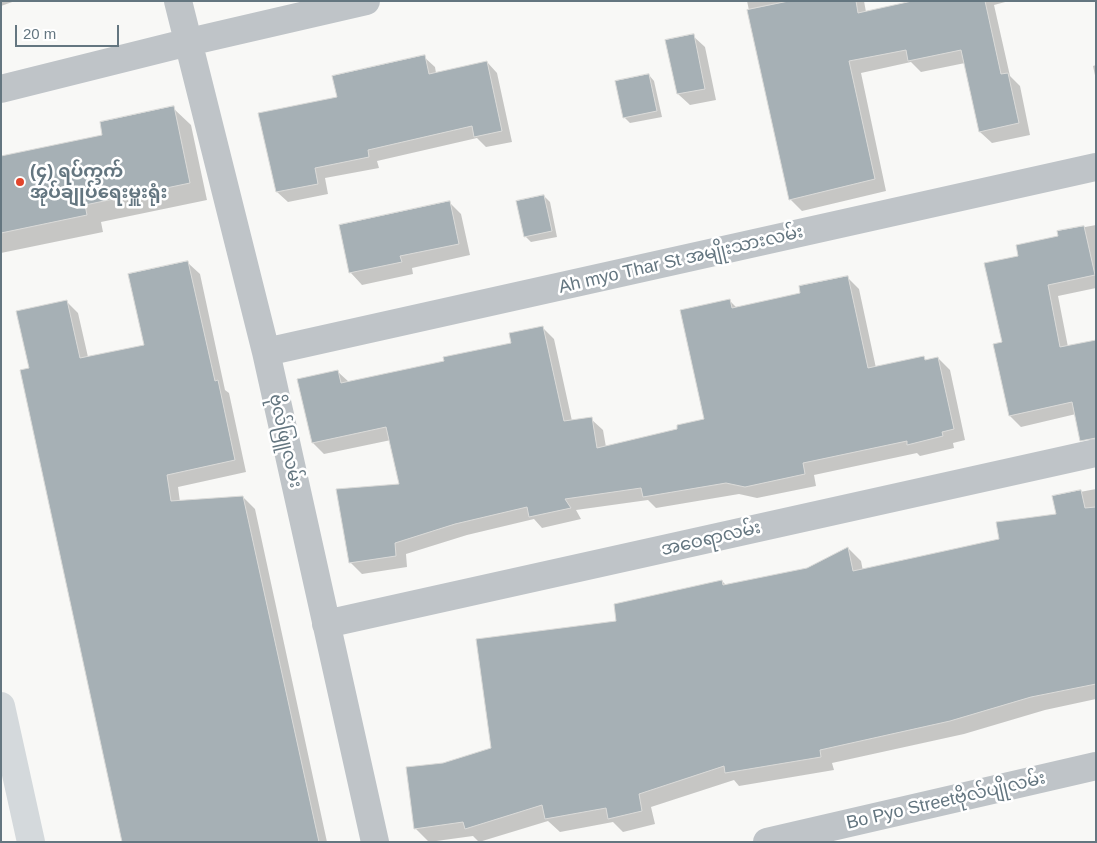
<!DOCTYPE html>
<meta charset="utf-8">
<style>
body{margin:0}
#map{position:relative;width:1097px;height:843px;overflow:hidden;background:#f8f8f6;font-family:Helvetica,sans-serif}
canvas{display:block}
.frame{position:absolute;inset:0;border:2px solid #647680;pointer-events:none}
.scale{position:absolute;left:15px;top:25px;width:104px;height:22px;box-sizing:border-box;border:2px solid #647680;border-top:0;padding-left:6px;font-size:15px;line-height:18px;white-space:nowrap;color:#647680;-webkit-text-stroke:4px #fff;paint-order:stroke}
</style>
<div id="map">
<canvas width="1097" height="843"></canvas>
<div class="frame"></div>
<div class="scale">20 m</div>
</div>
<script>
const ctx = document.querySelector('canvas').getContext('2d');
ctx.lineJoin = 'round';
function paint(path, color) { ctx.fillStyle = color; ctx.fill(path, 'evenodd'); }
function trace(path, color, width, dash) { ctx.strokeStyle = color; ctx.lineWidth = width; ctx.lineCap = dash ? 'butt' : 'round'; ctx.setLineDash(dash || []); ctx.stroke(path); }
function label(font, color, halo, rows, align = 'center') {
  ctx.font = font + ' Helvetica,"Noto Sans Myanmar",sans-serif'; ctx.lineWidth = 5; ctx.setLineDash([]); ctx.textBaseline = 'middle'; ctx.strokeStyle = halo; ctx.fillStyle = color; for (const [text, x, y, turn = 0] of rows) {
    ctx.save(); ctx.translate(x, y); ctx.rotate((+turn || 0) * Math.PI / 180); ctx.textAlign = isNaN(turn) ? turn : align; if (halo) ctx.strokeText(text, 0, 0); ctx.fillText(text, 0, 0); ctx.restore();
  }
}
const shadow = new Path2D(`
 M1,1H15L1,6Z
 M747,1H864L866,12L918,1H1009L994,5L1010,76L1020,86L1030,135L992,143L980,132L965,63L921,72L911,62L861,73L886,191L802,211L790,199Z
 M693,36L705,47L716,100L690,105L678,94Z
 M424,57L435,67L436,73L487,62L497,73L512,142L486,147L477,138L377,161L379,168L325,178L328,194L288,202L277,192L338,98Z
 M1096,65V80L1093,66Z
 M649,75L654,81L662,117L630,123L624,117Z
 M173,108L191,125L207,200L101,222L103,232L1,253V158L104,136Z
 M544,196L550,202L557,237L531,242L525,236Z
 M449,202L461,214L470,255L412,268L413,274L362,285L351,273L340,226Z
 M1096,225V288L1058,296L1068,347L1096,341V439L1090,440L1079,429L1076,414L1021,427L1010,416L1003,343L1020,257L1059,237L1058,232Z
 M188,263L200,274L225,390L229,393L246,472L178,487L180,502L243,497L255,509L327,842H123L30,369L66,301L78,313L88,357L145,346Z
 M847,277L859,289L876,368L924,358L927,361L938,358L950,370L965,440L953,443L954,448L920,456L917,453L814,475L816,486L757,498L739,494L656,508L648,500L576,510L581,519L542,528L534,519L467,535L406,554L407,567L362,574L350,562L400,485L391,440L324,454L313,443L338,372L349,382L446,362L513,344L542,327L554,339L572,421L591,419L603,430L606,447L679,430L705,420L730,301L737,308L802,294Z
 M1096,489V699L1045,710L964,734L832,763L834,770L739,786L734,780L651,807L655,824L623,832L613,822L560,832L548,821L479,842L473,836L429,842L416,829L407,768L444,764L492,749L617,622L722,581L727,586L807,569L848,548L861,561L863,571L1000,540L1057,515L1053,497Z`);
const building = new Path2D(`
 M789,1H856L858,13L912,1H985L1001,74L1008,73L1019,123L979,132L961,50L908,61L906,50L849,61L875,179L789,200L747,10Z
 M694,34L705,89L677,94L665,40Z
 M425,55L429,74L487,61L502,131L474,137L472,126L368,150L369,157L315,168L318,184L276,192L258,113L337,97L332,76Z
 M649,74L657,111L623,118L615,81Z
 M174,106L190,183L85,205L87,215L1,233V156L102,135L100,122Z
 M544,195L552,231L524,237L516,201Z
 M450,201L459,244L400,256L402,262L349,273L339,225Z
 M1084,226L1095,275L1048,285L1060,347L1096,340V438L1080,441L1072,402L1009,416L993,344L1002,342L984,263L1018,256L1016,245L1058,236L1057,231Z
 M188,261L215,381L218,380L235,460L167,475L171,501L243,496L319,842H122L20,370L29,368L16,311L67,300L80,358L144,345L128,274Z
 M848,276L868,368L924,356L925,360L938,357L954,429L942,432L943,436L907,445V441L803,463L805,474L745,487L726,483L643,497L641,488L565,499L571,508L529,517L527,507L455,524L395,543L396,556L349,563L336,489L399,484L386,427L312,443L297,379L338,370L341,383L444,361L443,357L511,343L509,333L543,326L564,421L592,417L597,448L677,429V425L704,419L680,310L730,299L732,308L800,293L799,286Z
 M1081,490L1085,508L1096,507V684L1031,697L950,721L820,750L821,757L725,773L724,766L639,794L642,811L608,819L606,808L545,819L542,805L465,829L463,822L414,829L406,767L443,763L491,748L476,639L616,621L614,604L722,580L723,585L807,568L848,547L853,571L999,539L996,522L1056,514L1052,496Z`);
const minor = new Path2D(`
 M178,1L266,352L375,842
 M1,89L189,42L366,1
 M266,352L1096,167
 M326,624L1096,453
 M767,842L1096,766`);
const major = new Path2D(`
 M1,706L31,842`);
const markers = [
 [20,182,5,"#e1452c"]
];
const poiNames = [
 ["(၄) ရပ်ကွက်",30,172],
 ["အုပ်ချုပ်ရေးမှူးရုံး",30,193]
];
const streetNames = [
 ["Ah myo Thar St အမျိုးသားလမ်း",681,260,-13],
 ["ဗိုလ်ဖြူလမ်း",285,441,77],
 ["အဝေရာလမ်း",711,539,-13],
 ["Bo Pyo Streetဗိုလ်ပျိုလမ်း",946,801,-13]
];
paint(shadow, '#0003');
paint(building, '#a6b0b5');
trace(building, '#dadad8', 1);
trace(minor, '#bfc4c8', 28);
trace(major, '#d4d9dc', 28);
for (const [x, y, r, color] of markers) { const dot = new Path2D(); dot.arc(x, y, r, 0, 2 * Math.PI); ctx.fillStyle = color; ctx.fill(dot); trace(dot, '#fff', 2); }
label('bold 18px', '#647680', '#fff', poiNames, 'left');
label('18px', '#647680', '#fff', streetNames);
</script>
